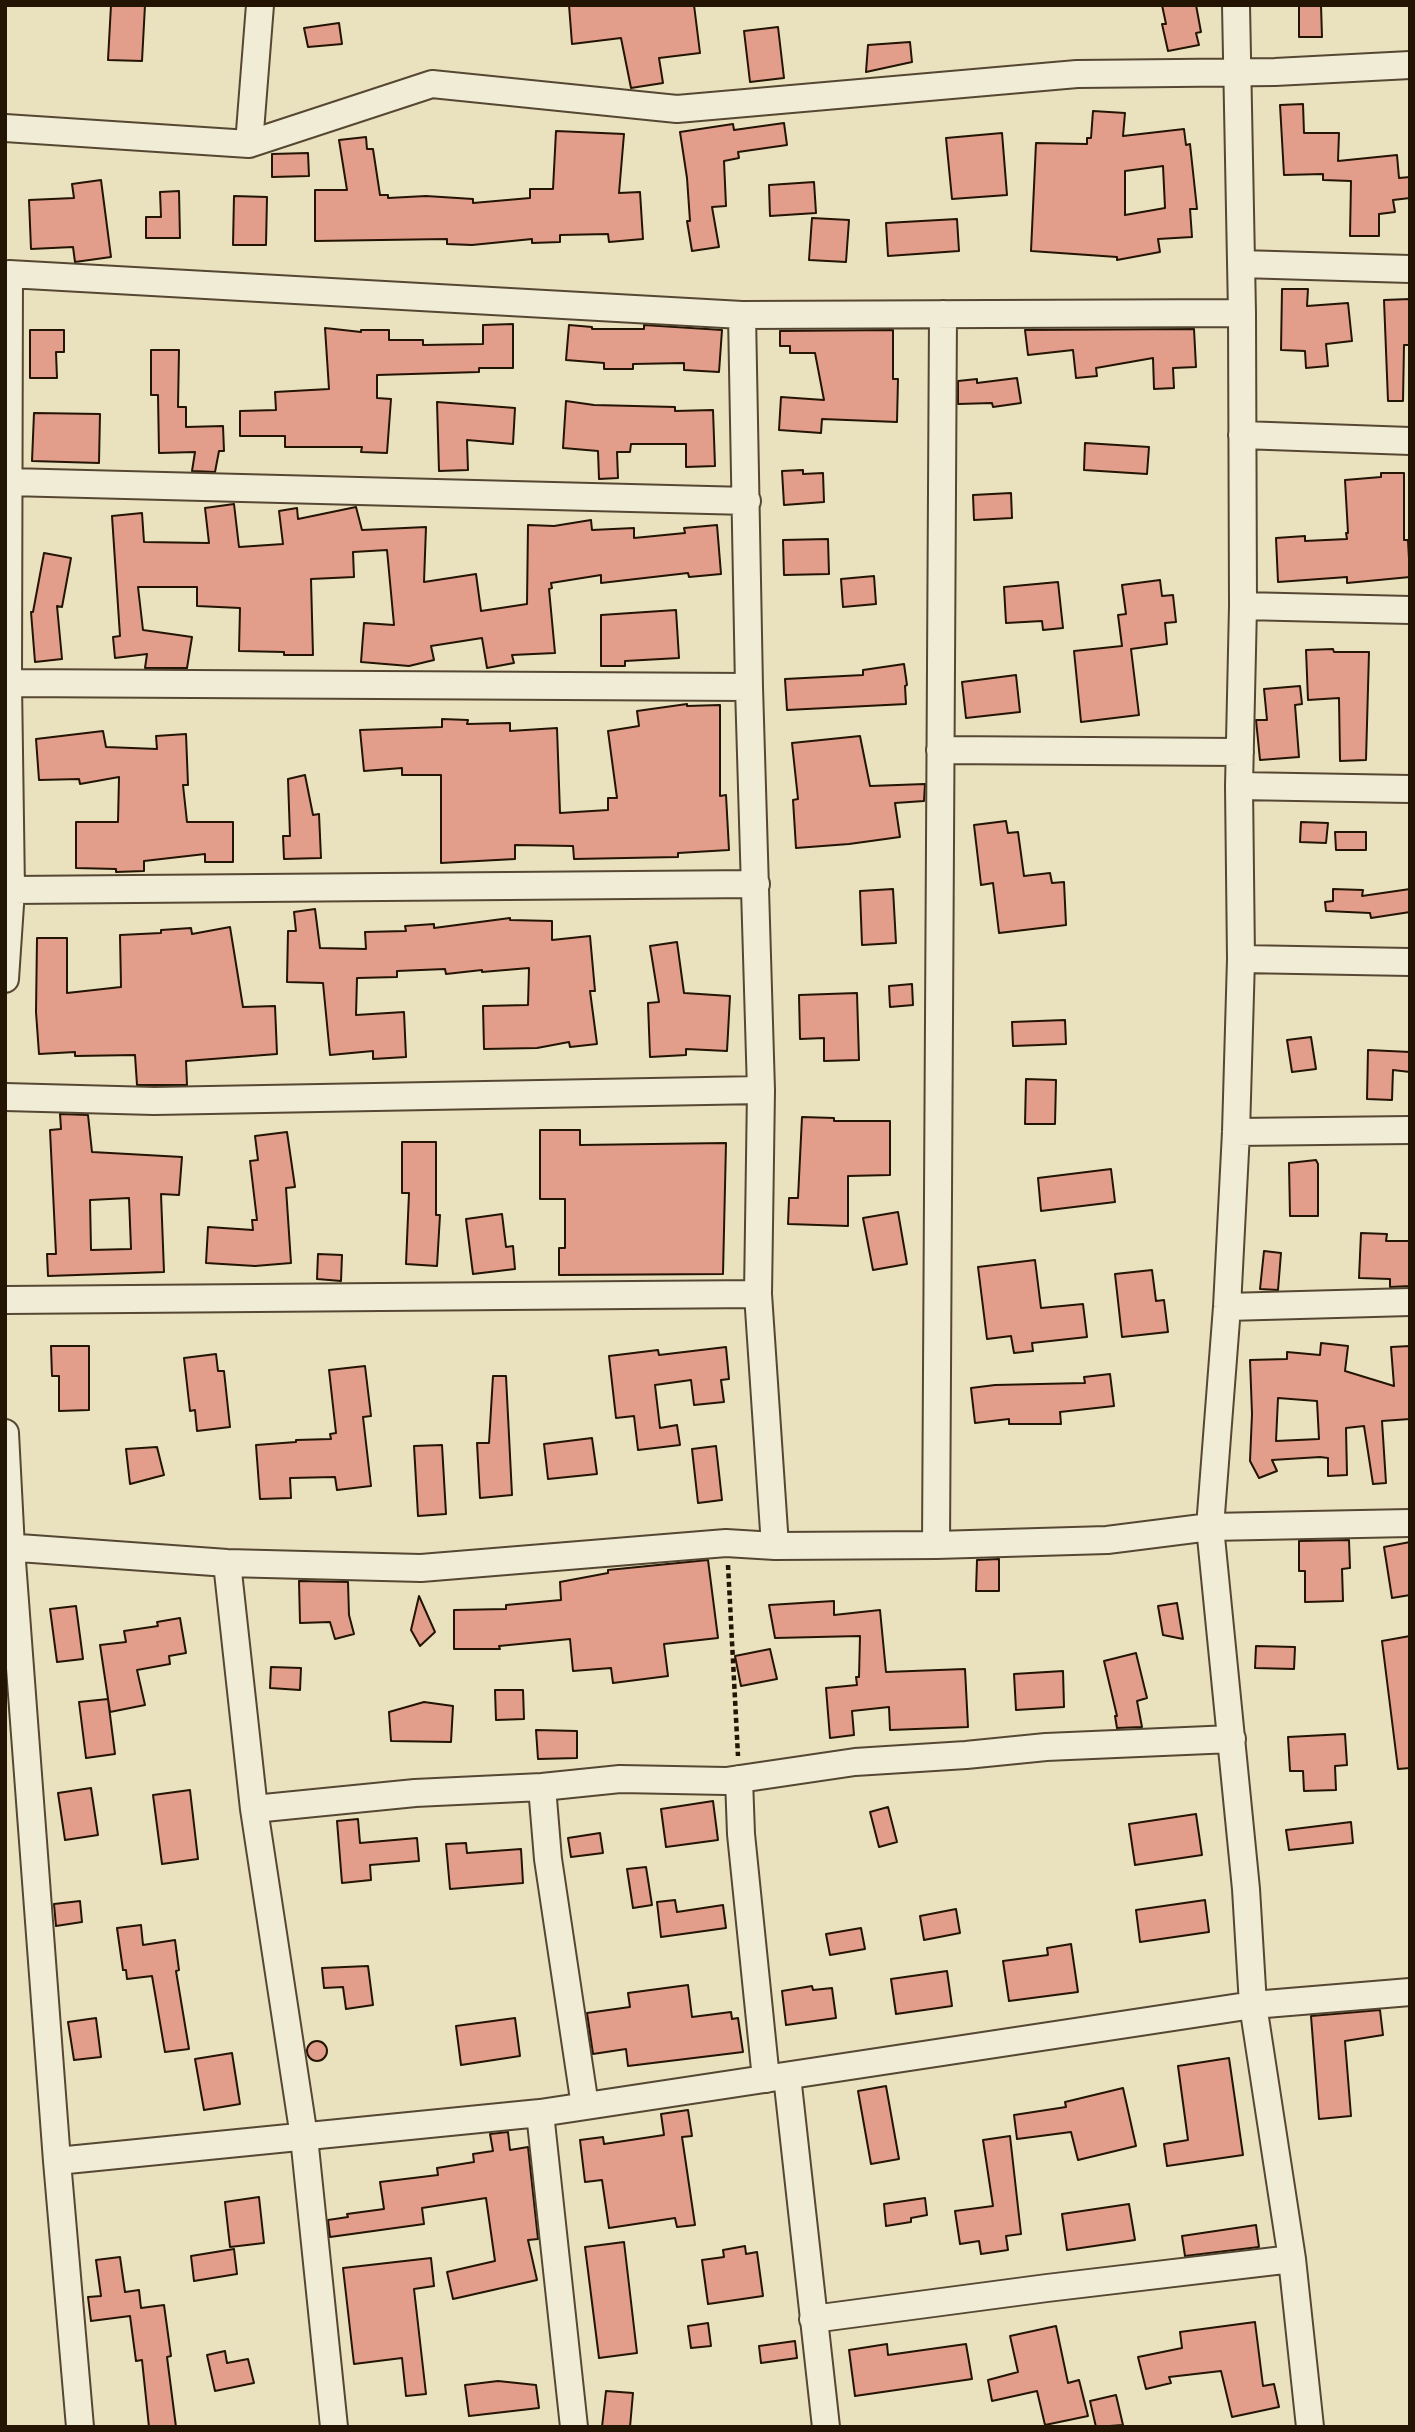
<!DOCTYPE html>
<style>
body{margin:0}
#map{position:relative;width:1415px;height:2432px;overflow:hidden;background:#eae1bf;font-family:"IM FELL French Canon",serif}
canvas{display:block}
.frame{position:absolute;inset:0;border:7px solid #231403;pointer-events:none}
</style>
<div id="map">
<canvas width="1415" height="2432"></canvas>
<div class="frame"></div>
</div>
<script>
const ctx = document.querySelector('canvas').getContext('2d');
ctx.lineJoin = 'round';
function paint(path, color) { ctx.fillStyle = color; ctx.fill(path, 'evenodd'); }
function trace(path, color, width, dash) { ctx.strokeStyle = color; ctx.lineWidth = width; ctx.lineCap = dash ? 'butt' : 'round'; ctx.setLineDash(dash || []); ctx.stroke(path); }
const building = new Path2D(`
 M111,5H145L142,61L108,60Z
 M569,5H694L700,53L659,58L663,83L631,88L621,38L572,44Z
 M1162,5H1196L1201,32L1196,33L1199,45L1168,51L1162,24H1166Z
 M1299,5H1321L1322,37H1299Z
 M339,23L342,44L308,47L304,28Z
 M778,27L784,78L750,82L744,31Z
 M910,42L912,62L866,72L868,45Z
 M1303,104L1304,133H1339L1338,161L1397,155L1399,178L1410,177V198L1393,200L1395,212L1379,214V236H1350L1351,181L1323,180V174L1284,175L1280,105Z
 M1093,111L1125,113L1123,136L1184,129L1186,145L1190,144L1197,209H1190L1192,237L1158,239L1160,252L1117,260V257L1031,251L1036,143L1087,144V138H1091ZM1163,166L1165,208L1125,215V171Z
 M784,123L787,145L738,152L739,158L724,161L726,206L712,207L719,247L692,251L687,221H690L687,178L680,132L733,124L734,130Z
 M556,131L624,134L619,193L640,192L643,239L609,242L608,234L560,235V242L532,243V239L472,245L447,244V239L315,241V190H347L339,140L366,137L367,149H373L380,195H388V198L426,196L473,199V203L530,198V189H553Z
 M1002,133L1007,195L952,199L946,138Z
 M308,153L309,176L272,177V154Z
 M101,180L111,257L75,262L73,247L31,249L29,200L74,198L72,184Z
 M814,182L816,213L770,216L769,185Z
 M179,191L180,238H146V217H161L160,192Z
 M234,196L267,197L266,245H233Z
 M812,218L849,220L846,262L809,260Z
 M957,219L959,251L888,256L886,223Z
 M1282,289H1308L1307,306L1348,303L1352,341L1326,344L1328,366L1306,368L1305,351L1281,350Z
 M1410,299V345H1404L1403,401H1388L1384,300Z
 M513,324V368H479V372L377,375V398L391,399L387,453L361,452L362,447H285V436H240V411L276,410L275,392L329,389L325,328L361,332V330H389V340H423V345L483,344V325Z
 M569,325L592,327V329H644V325L722,330L719,372L684,370V363L633,364V369H604V363L566,360Z
 M1194,329L1196,367L1173,368L1174,388L1154,389L1153,358L1096,368L1097,376L1076,378L1073,350L1028,355L1025,330Z
 M30,330H64V352H56L57,378H30Z
 M893,330V379H898L897,422L822,419L821,433L779,430L781,397L824,400L815,353H790V346H780V331Z
 M151,350H179L178,407H186V427L223,426L224,451H219L215,472L192,471L195,452L159,453L158,395H151Z
 M1017,378L1021,403L993,407L992,403L958,404V381L977,379V383Z
 M566,401L594,405L675,407V411L713,410L715,466L686,467V444H631L630,452H617L618,478L599,479L598,451L563,448Z
 M437,402L515,408L513,444L467,440L468,470L439,471Z
 M34,413L100,414L99,463L32,461Z
 M1085,443L1149,447L1147,474L1084,470Z
 M803,470V474L823,473L824,502L784,505L782,471Z
 M1381,473H1404V540H1408L1410,577L1347,583V577L1278,582L1276,538L1305,536V541L1347,539L1346,533H1348L1345,480L1381,477Z
 M1011,493L1012,518L974,520L973,495Z
 M234,504L239,547L283,544L279,511L297,508L298,519L356,507L362,530L426,527L424,582L476,574L481,611L527,604L528,525L554,526L591,520L592,530L634,528V538L685,533L684,528L717,525L721,574L689,577L688,573L601,583V575L551,583L552,588L549,589L555,653L512,655L514,663L487,668L482,638L431,646L434,660L409,666L361,662L364,623L394,625L387,550L353,552L354,577L311,579L313,655H284V652L239,651L240,608L197,606V587H138L143,630L192,637L187,668H145L147,654L115,658L113,637L120,636L112,516L142,513L144,542L209,543L205,508Z
 M828,539L829,574L784,575L783,540Z
 M44,553L71,558L62,607L57,606L62,659L35,662L31,612H33Z
 M874,576L876,604L843,607L841,579Z
 M1160,580L1162,596L1173,595L1176,622L1165,623L1167,644L1131,649L1139,715L1081,722L1074,651L1122,646L1118,615L1126,614L1122,585Z
 M1058,582L1063,628L1043,630L1042,621L1006,623L1004,587Z
 M676,610L679,658L625,661V666H601V615Z
 M1333,649L1334,652H1369L1366,760L1340,761L1339,698L1308,700L1306,650Z
 M904,664L907,685L905,686L906,704L787,710L785,679L863,675V670Z
 M1016,675L1020,712L966,718L962,682Z
 M1300,686L1302,704L1295,705L1299,757L1260,760L1256,720H1267L1264,689Z
 M687,704V706L720,705V796L726,795L729,850L678,853V857L574,859L573,846L515,845V859L441,863V775H402V768L364,771L360,730L442,727V719L468,720L467,724L510,723V731L557,728L560,813L608,810V798H617L608,731L639,726L637,711Z
 M103,731L106,747L157,749L156,736L186,734L188,785H183L187,822H233V862H205V854L144,861V871L116,872V869L76,868V822H118L119,777L80,784L79,779L39,780L36,739Z
 M860,736L870,786L925,784L924,801L895,803L900,837L849,844L796,848L793,800L798,799L792,743Z
 M305,775L313,815L319,814L321,858L284,859L283,836H290L288,779Z
 M1006,821L1008,833L1018,832L1024,876L1050,873L1052,883L1064,882L1066,925L999,933L993,883L981,885L974,825Z
 M1301,822L1328,823L1326,843L1300,842Z
 M1335,832H1366V850H1336Z
 M893,889L896,943L862,945L860,891Z
 M1333,889L1363,890L1362,896L1410,889V912L1371,918L1370,913L1326,911L1325,902L1333,901Z
 M315,909L320,948L366,949L365,932L406,931L405,926L434,924V928L510,918V920L552,921V940L590,936L595,991H590L597,1044L570,1047L569,1042L537,1048L484,1049L483,1006L528,1005L529,968L482,972V970L446,974L445,969L397,971V977L357,978L356,1015L404,1012L406,1057L373,1059V1051L330,1055L323,983L287,982L288,931H296L294,912Z
 M230,927L243,1007L275,1006L277,1054L186,1061L187,1085H137L135,1055L75,1056V1052L39,1054L36,1012L37,938H67V993L121,987L120,935L161,933V930L191,928L192,934Z
 M677,942L684,993L730,996L727,1051L686,1049V1055L650,1057L648,1003L659,1002L650,946Z
 M912,984L913,1005L890,1007L889,986Z
 M857,993L859,1060L824,1061V1038L800,1039L799,995Z
 M1065,1020L1066,1044L1013,1046L1012,1022Z
 M1311,1037L1316,1069L1292,1072L1287,1040Z
 M1368,1050L1410,1052V1072L1393,1070L1392,1100L1367,1099Z
 M1026,1079L1056,1080L1055,1124H1025Z
 M60,1114L88,1115L92,1152L182,1157L179,1195L161,1194L164,1272L48,1276L47,1254H56L50,1130L61,1129ZM129,1198L131,1249L91,1250L90,1200Z
 M802,1117L834,1118V1121H890V1175L848,1176V1226L788,1224L789,1198H798Z
 M540,1130H580V1145L726,1143L723,1274L559,1275V1248H565V1199H540Z
 M287,1132L295,1187L286,1188L291,1263L255,1266L206,1263L208,1227L253,1230L252,1220H257L250,1161L258,1160L255,1136Z
 M402,1142H436V1215H440L437,1266L406,1264L409,1193H402Z
 M1316,1160L1318,1164V1216H1290L1289,1163Z
 M1111,1169L1115,1202L1041,1211L1038,1178Z
 M898,1212L907,1264L873,1270L863,1218Z
 M502,1214L506,1247L513,1246L515,1269L473,1274L466,1219Z
 M1361,1233L1387,1234L1386,1241H1410V1286L1390,1287V1279L1359,1278Z
 M1264,1251L1281,1253L1278,1290L1260,1289Z
 M318,1254L342,1255L341,1281L317,1279Z
 M1035,1260L1041,1308L1083,1304L1087,1337L1032,1343L1033,1351L1014,1353L1011,1336L987,1339L978,1267Z
 M1152,1270L1156,1301L1164,1300L1168,1332L1122,1337L1115,1274Z
 M1321,1343L1348,1346L1345,1371L1394,1386L1391,1347L1410,1346V1419L1382,1421L1386,1483L1373,1484L1364,1426L1346,1428L1347,1475L1328,1476V1458L1320,1457L1272,1460L1277,1471L1259,1478L1250,1461L1252,1414L1250,1360L1287,1359V1352L1320,1355ZM1278,1398L1317,1401L1319,1439L1276,1441Z
 M51,1346H89V1410L59,1411V1376H52Z
 M726,1347L729,1379L721,1380L724,1402L694,1405L691,1380L655,1385L660,1428L677,1425L680,1445L638,1450L634,1416L616,1418L609,1356L658,1350L659,1355Z
 M216,1354L218,1371H224L230,1427L197,1431L195,1410L190,1411L184,1358Z
 M365,1366L371,1416L363,1417L371,1486L337,1490L335,1477L290,1478L291,1498L260,1499L256,1445L296,1442V1440L331,1439L330,1434L336,1433L329,1370Z
 M1110,1374L1114,1406L1060,1412L1061,1424H1009V1419L975,1423L971,1388L995,1385L1085,1383L1084,1377Z
 M493,1376H506L512,1495L480,1498L477,1443H489Z
 M592,1438L597,1474L548,1479L544,1444Z
 M442,1445L446,1514L418,1516L414,1446Z
 M716,1446L722,1500L698,1503L692,1449Z
 M157,1447L164,1475L130,1484L126,1449Z
 M1349,1540L1350,1568L1342,1569L1343,1601L1305,1602V1571H1299V1541Z
 M1410,1542V1595L1392,1598L1384,1547Z
 M999,1559V1591H976L977,1560Z
 M708,1560L718,1638L664,1644L668,1676L613,1683L611,1668L573,1671L570,1639L499,1646L500,1649H454V1610L506,1609V1605L561,1600L560,1582L608,1573V1570Z
 M299,1581L348,1582L349,1615L354,1634L335,1639L330,1622L300,1623Z
 M419,1596L435,1632L420,1646L411,1630Z
 M834,1601V1615L880,1610L886,1672L965,1669L968,1727L890,1730L889,1707L852,1711L854,1735L830,1738L826,1688L857,1685L856,1677H859L860,1636L775,1638L769,1605Z
 M1177,1603L1183,1639L1163,1635L1158,1606Z
 M76,1606L83,1659L57,1662L50,1609Z
 M180,1618L186,1653L169,1656L170,1664L137,1670L145,1705L110,1712L100,1645L126,1642L124,1631L158,1626L157,1622Z
 M1410,1636V1768L1398,1769L1382,1641Z
 M1256,1646L1295,1647L1294,1669L1255,1668Z
 M770,1649L777,1679L741,1686L735,1656Z
 M1136,1653L1147,1698L1137,1701L1142,1727L1117,1728L1115,1716H1117L1104,1661Z
 M271,1667L301,1668L300,1690L270,1688Z
 M1063,1671L1064,1707L1016,1710L1014,1674Z
 M495,1690H523L524,1719L496,1720Z
 M108,1699L115,1754L86,1758L79,1702Z
 M424,1702L453,1706L451,1742L391,1741L389,1712Z
 M536,1730L577,1731V1758L538,1759Z
 M1345,1734L1347,1765L1335,1766L1336,1790L1304,1791L1303,1771H1290L1288,1737Z
 M91,1788L98,1835L65,1840L58,1793Z
 M190,1790L198,1859L162,1864L153,1795Z
 M713,1801L718,1840L666,1847L661,1809Z
 M888,1807L897,1842L879,1847L870,1812Z
 M1196,1814L1202,1855L1135,1865L1129,1824Z
 M358,1819L360,1843L417,1838L419,1861L370,1865L371,1880L342,1883L337,1821Z
 M1351,1822L1353,1843L1289,1850L1286,1830Z
 M600,1833L603,1853L571,1857L568,1838Z
 M466,1843L467,1853L521,1849L523,1883L450,1889L446,1844Z
 M646,1867L652,1905L633,1908L627,1869Z
 M675,1900L677,1912L723,1905L726,1928L661,1937L657,1902Z
 M1205,1900L1209,1932L1140,1942L1136,1910Z
 M80,1901L82,1922L56,1926L54,1904Z
 M956,1909L960,1933L924,1940L920,1916Z
 M141,1925L143,1945L175,1940L179,1970L176,1971L189,2049L165,2052L152,1976L127,1979L126,1970H123L117,1928Z
 M861,1928L865,1949L830,1955L826,1934Z
 M1071,1944L1078,1992L1009,2001L1003,1961L1048,1955L1047,1948Z
 M368,1966L373,2005L346,2009L343,1987L324,1988L322,1968Z
 M947,1971L952,2006L896,2014L891,1979Z
 M688,1985L692,2017L731,2012L732,2019L738,2018L743,2052L628,2066L626,2049L593,2054L587,2013L630,2007L628,1993Z
 M812,1986L813,1990L832,1988L836,2018L786,2025L782,1991Z
 M1380,2010L1383,2035L1345,2041L1351,2116L1319,2119L1311,2016Z
 M96,2018L101,2057L74,2060L68,2022Z
 M515,2018L520,2056L461,2065L456,2026Z
 M307 2051a10 10 0 1 1 20 0a10 10 0 1 1-20 0Z
 M232,2053L240,2104L204,2110L195,2059Z
 M1229,2058L1243,2155L1167,2166L1164,2144L1188,2140L1178,2066Z
 M886,2086L899,2159L871,2164L858,2091Z
 M1123,2088L1136,2146L1078,2160L1071,2132L1017,2139L1014,2115L1066,2107L1065,2102Z
 M688,2110L692,2136L682,2137L695,2225L677,2227L675,2218L609,2228L602,2180L585,2182L580,2140L603,2137L604,2144L664,2135L661,2114Z
 M508,2132L510,2150L528,2147L538,2239L528,2240L537,2280L453,2299L447,2272L495,2261L486,2198L422,2208L424,2224L330,2237L328,2220L348,2217L347,2214L384,2209L380,2182L438,2175L437,2168L474,2162L473,2154L493,2151L490,2134Z
 M1010,2136L1021,2234L1006,2236L1008,2250L981,2254L979,2241L960,2244L955,2211L993,2206L983,2140Z
 M259,2197L264,2243L230,2247L225,2202Z
 M925,2198L927,2215L911,2218V2222L886,2226L884,2204Z
 M1129,2204L1135,2240L1067,2250L1062,2214Z
 M1256,2225L1259,2247L1185,2256L1182,2236Z
 M624,2242L637,2353L599,2358L585,2247Z
 M745,2246L746,2254L757,2252L763,2296L708,2304L702,2260L724,2257L723,2250Z
 M234,2249L237,2274L194,2281L191,2256Z
 M120,2257L125,2292L139,2290L141,2308L164,2305L171,2356L167,2357L176,2427H149L142,2360L136,2361L130,2316L91,2321L88,2297L101,2296L96,2260Z
 M431,2258L434,2286L414,2289L426,2394L406,2396L402,2358L354,2364L343,2268Z
 M1255,2322L1263,2386L1274,2384L1279,2407L1232,2417L1221,2371L1169,2377L1171,2383L1146,2389L1138,2357L1182,2348L1180,2332Z
 M708,2323L711,2346L691,2348L688,2326Z
 M1056,2326L1068,2383L1079,2380L1088,2416L1045,2425L1037,2391L992,2401L988,2380L1018,2372L1010,2336Z
 M795,2341L797,2358L761,2363L759,2346Z
 M887,2344L888,2355L966,2344L972,2379L855,2396L849,2350Z
 M225,2351L227,2363L248,2359L254,2383L215,2391L207,2355Z
 M498,2381L536,2385L539,2408L469,2416L465,2385Z
 M606,2391L633,2393L630,2427H602Z
 M1116,2395L1123,2425L1096,2427L1090,2401Z`);
const path = new Path2D(`
 M728,1565L738,1756`);
const minor = new Path2D(`
 M1236,5L1242,313L1243,606L1239,786L1241,959L1236,1132L1227,1307L1210,1527L1246,1889L1253,2005L1292,2259L1310,2427
 M5,128L249,144L432,84L677,109L1077,74L1275,72L1410,65
 M249,144L260,5
 M1241,264L1410,269
 M742,315L749,687L761,1090L758,1294L775,1546
 M1242,435L1410,441
 M9,482L747,501
 M1243,606L1410,610
 M8,683L749,687
 M940,750L1240,752
 M1239,786L1410,789
 M11,890L756,884
 M1241,959L1410,962
 M5,979L11,890L8,683L9,274L742,315L1242,313
 M5,1097L154,1101L761,1090
 M1236,1132L1410,1130
 M5,1300L758,1294
 M1227,1307L1410,1302
 M5,1433L11,1548L57,2161L80,2427
 M936,1545L943,314
 M5,1547L227,1563L421,1568L726,1543L775,1546L936,1545L1107,1540L1210,1527L1410,1523
 M227,1563L254,1809L304,2137L334,2427
 M739,1779L741,1834L766,2079
 M542,1787L548,1859L585,2106
 M254,1809L415,1793L542,1787L620,1779L726,1781L855,1762L966,1755L1046,1747L1232,1739
 M787,2076L826,2427
 M540,2113L574,2427
 M57,2161L540,2113L1253,2005L1410,1992
 M813,2319L1047,2288L1292,2259`);
paint(building, '#e29e8a');
trace(building, '#231403', 2);
trace(minor, '#554732', 30);
trace(path, '#231403', 4.5, [5, 3.5]);
trace(minor, '#f1ecd5', 26);
</script>
